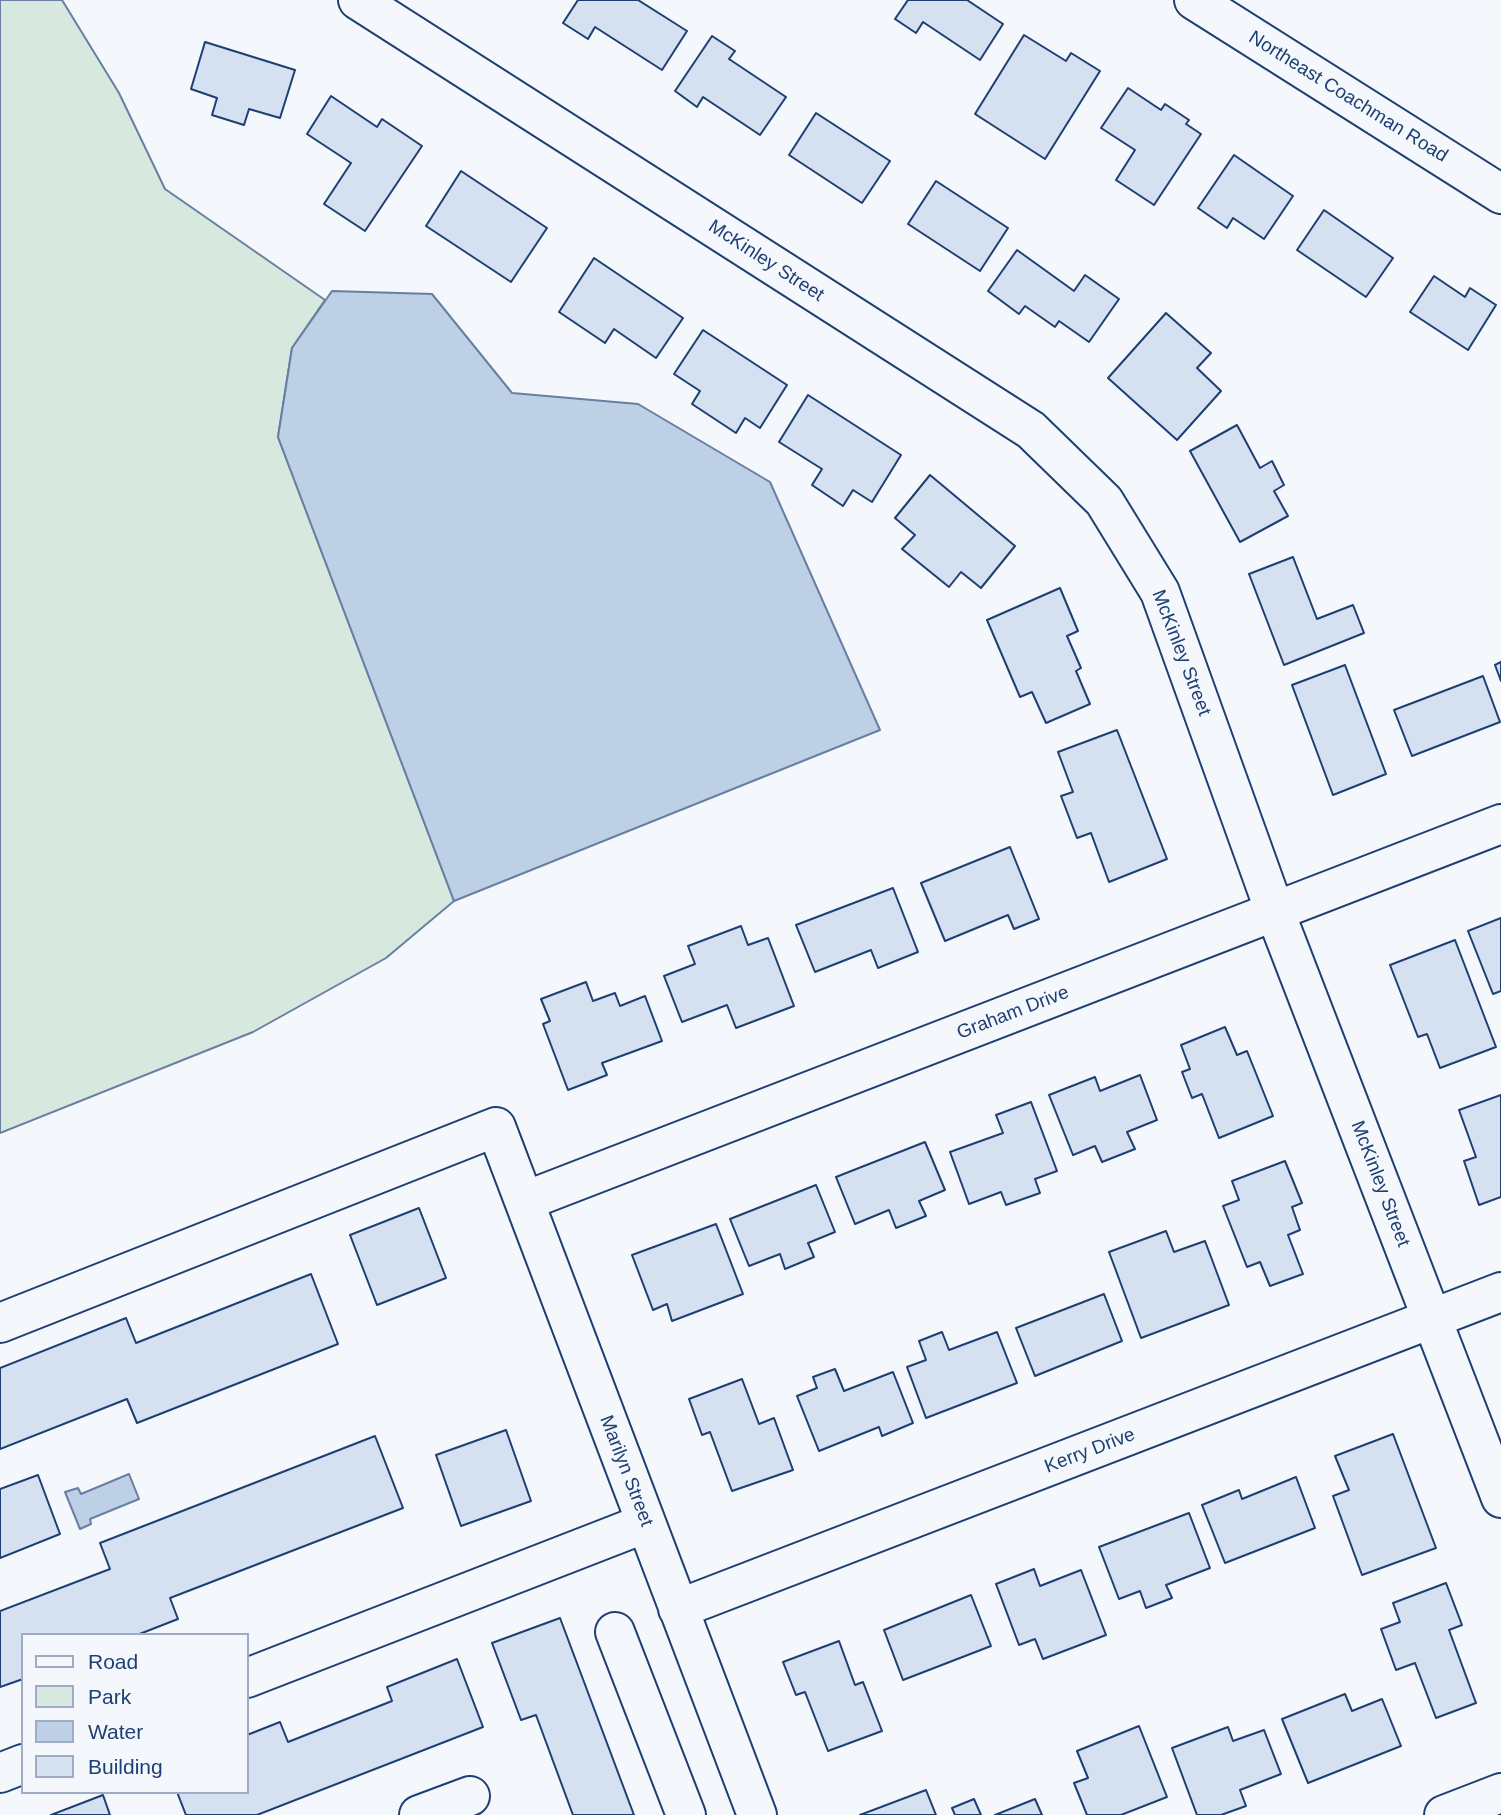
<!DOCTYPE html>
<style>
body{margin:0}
#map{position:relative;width:1501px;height:1815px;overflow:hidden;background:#f4f7fb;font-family:Arial,sans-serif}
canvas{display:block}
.legend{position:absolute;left:21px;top:1633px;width:228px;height:161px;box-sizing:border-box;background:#f4f7fb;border:2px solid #9eadc5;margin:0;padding:9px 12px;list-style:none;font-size:21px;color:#1d3f73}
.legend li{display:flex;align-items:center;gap:14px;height:35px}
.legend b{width:35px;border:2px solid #9eadc5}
</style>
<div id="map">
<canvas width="1501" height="1815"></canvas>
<ul class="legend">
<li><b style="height:9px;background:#f4f7fb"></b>Road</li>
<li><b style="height:19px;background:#d7e8df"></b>Park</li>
<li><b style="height:19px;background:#bed0e5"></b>Water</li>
<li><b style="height:19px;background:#d5e0f0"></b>Building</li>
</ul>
</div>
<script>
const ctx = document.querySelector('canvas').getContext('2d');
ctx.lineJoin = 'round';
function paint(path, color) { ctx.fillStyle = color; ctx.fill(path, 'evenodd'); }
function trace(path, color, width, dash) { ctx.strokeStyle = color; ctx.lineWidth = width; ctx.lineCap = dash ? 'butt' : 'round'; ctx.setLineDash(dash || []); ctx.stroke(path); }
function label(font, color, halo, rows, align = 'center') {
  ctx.font = font + ' Arial,sans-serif'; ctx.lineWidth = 5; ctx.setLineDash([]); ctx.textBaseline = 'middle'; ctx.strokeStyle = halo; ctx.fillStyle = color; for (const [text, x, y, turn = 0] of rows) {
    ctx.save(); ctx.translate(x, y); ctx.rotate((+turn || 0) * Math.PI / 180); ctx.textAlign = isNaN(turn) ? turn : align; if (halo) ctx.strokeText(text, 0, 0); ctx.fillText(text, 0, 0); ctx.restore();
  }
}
const green = new Path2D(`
 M0,0H62L119,93L165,189L325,300L292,348L278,437L454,901L386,958L253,1032L0,1133Z`);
const water = new Path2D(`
 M332,291L432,294L512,393L638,404L770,482L880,730L454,901L278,437L292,348Z
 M129,1474L139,1499L90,1519L91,1524L80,1529L65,1492L78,1488L81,1494Z`);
const building = new Path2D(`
 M578,0H638L687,31L662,70L595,27L588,39L563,23Z
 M908,0H967L1003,24L980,60L923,22L916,33L895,19Z
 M1024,35L1066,61L1071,53L1100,71L1045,159L975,114Z
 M712,36L735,51L729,59L786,97L760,135L703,97L697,107L675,91Z
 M205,42L295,70L280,118L249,109L244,125L212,115L217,98L191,89Z
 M1128,88L1161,110L1165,104L1189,120L1186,124L1201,134L1154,205L1116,180L1135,150L1101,128Z
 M331,96L377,127L382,119L422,146L365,231L324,204L351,163L307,134Z
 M816,113L890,161L862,203L789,155Z
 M1234,155L1293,196L1264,239L1233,218L1227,228L1198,208Z
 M461,171L547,228L511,282L426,226Z
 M936,181L1008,228L980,271L908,224Z
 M1324,210L1393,258L1366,297L1297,250Z
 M1017,250L1074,291L1085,275L1119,299L1089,342L1059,321L1055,327L1025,306L1019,314L988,291Z
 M594,258L683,318L656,358L614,329L605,343L559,312Z
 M1434,276L1465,297L1470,288L1496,305L1468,350L1410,312Z
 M1166,313L1211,353L1197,368L1221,391L1177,440L1108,378Z
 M703,330L787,385L760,428L745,418L736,433L692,404L700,391L674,374Z
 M808,395L901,455L872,502L853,490L843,506L812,485L822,469L779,442Z
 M1237,425L1260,468L1272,461L1284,485L1274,491L1288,516L1240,542L1190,451Z
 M930,475L1015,546L981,588L961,572L949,587L902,549L915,535L895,518Z
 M1293,557L1317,619L1353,605L1364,633L1284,665L1249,574Z
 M1060,588L1078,631L1067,636L1081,668L1076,671L1090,704L1046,723L1032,692L1020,697L987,620Z
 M1501,662V681L1495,665Z
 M1345,665L1386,774L1333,795L1292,685Z
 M1483,676L1500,722L1412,756L1394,710Z
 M1117,730L1167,859L1109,882L1091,833L1077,838L1061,796L1073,792L1058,752Z
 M1010,847L1039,919L1014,929L1008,915L945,941L921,883Z
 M893,888L918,952L878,968L871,950L815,972L796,925Z
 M1501,918V991L1493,994L1468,931Z
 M741,926L748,945L768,938L794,1006L736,1028L727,1005L682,1022L664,976L695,964L688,946Z
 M1455,940L1496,1047L1440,1068L1427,1034L1418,1037L1390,965Z
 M586,982L593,1001L615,993L620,1006L645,996L662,1041L602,1063L607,1075L568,1090L543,1024L550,1021L541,999Z
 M1225,1027L1237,1055L1247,1051L1273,1116L1219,1138L1202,1094L1192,1098L1182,1072L1190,1069L1181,1045Z
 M1140,1075L1157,1120L1127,1132L1135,1149L1102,1162L1095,1146L1073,1155L1049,1095L1095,1077L1100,1091Z
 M1501,1095V1197L1479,1205L1464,1161L1476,1157L1459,1110Z
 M1031,1102L1057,1171L1035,1179L1040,1193L1006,1205L1001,1192L969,1204L950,1152L1003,1133L996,1115Z
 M925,1142L945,1190L919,1201L926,1216L896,1228L889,1210L855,1224L836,1177Z
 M1285,1161L1302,1203L1292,1207L1300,1230L1288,1235L1303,1274L1270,1286L1260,1262L1247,1267L1223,1206L1239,1200L1232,1181Z
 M816,1185L835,1232L808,1243L814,1257L785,1269L780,1254L749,1266L730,1219Z
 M419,1208L446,1278L377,1305L350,1235Z
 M716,1224L743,1294L672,1321L667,1304L653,1310L632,1255Z
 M1166,1231L1174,1252L1205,1241L1229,1305L1141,1338L1109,1252Z
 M311,1274L338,1344L137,1423L127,1399L0,1449V1368L126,1318L136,1343Z
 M1104,1294L1122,1341L1035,1376L1016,1328Z
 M942,1332L949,1350L997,1332L1017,1383L926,1418L907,1367L926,1360L919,1341Z
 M835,1369L844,1391L893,1372L913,1423L882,1436L879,1427L819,1451L797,1396L817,1388L813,1377Z
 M742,1379L759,1424L774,1418L793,1470L732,1491L710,1432L702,1435L689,1399Z
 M506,1430L531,1501L461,1526L436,1455Z
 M1393,1434L1436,1548L1362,1575L1333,1496L1349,1490L1335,1456Z
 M375,1436L403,1508L170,1598L178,1619L137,1635H23V1679L0,1687V1611L110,1569L100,1543Z
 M38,1475L60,1534L0,1558V1489Z
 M1296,1477L1315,1528L1225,1563L1202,1505L1239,1490L1242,1499Z
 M1189,1513L1210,1568L1166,1585L1172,1598L1146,1608L1140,1591L1119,1599L1099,1547Z
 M1034,1569L1040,1586L1081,1570L1106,1635L1043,1659L1035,1639L1019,1645L996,1584Z
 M1446,1583L1462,1625L1449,1630L1476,1703L1436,1718L1415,1663L1396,1670L1381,1629L1400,1622L1393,1603Z
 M971,1595L991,1646L903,1680L884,1630Z
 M560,1618L634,1815H573L536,1715L521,1720L492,1643Z
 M839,1641L855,1685L863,1682L882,1731L828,1751L805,1692L796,1695L783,1662Z
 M457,1659L483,1727L257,1815H186L177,1792H247V1735L280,1722L288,1742L392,1701L387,1687Z
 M1345,1694L1352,1711L1382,1699L1401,1746L1308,1783L1282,1719Z
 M1139,1726L1167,1797L1121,1815H1087L1074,1783L1088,1778L1077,1751Z
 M1228,1727L1233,1741L1264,1730L1281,1774L1240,1790L1246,1806L1221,1815H1197L1172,1748Z
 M926,1790L936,1815H860Z
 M103,1795L110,1815H51Z
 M974,1799L981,1815H955L952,1808Z
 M1035,1799L1042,1815H995Z`);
const minor = new Path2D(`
 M358,0L1031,430L1104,501L1160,592L1275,912L1501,1498
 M525,1201L1501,824
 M0,1323L496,1127L757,1815
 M678,1609L1501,1292
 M615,1632L686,1815
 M247,1678L646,1523
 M0,1773L23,1764
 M419,1815L470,1796
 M1444,1815L1501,1793`);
const major = new Path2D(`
 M1194,0L1501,194`);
const streetNames = [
 ["Northeast Coachman Road",1348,97,32],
 ["McKinley Street",766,261,33],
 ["McKinley Street",1181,653,69],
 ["Graham Drive",1013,1013,-21],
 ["McKinley Street",1380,1184,69],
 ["Kerry Drive",1090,1451,-21],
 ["Marilyn Street",626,1471,69]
];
paint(green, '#d7e8df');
trace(green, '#687fa3', 2);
paint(water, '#bed0e5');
trace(water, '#687fa3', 2);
paint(building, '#d5e0f0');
trace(building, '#1d3f73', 2);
trace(minor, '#1d3f73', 42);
trace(major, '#1d3f73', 42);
trace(minor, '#f4f7fb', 38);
trace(major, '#f4f7fb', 38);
label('19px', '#1d3f73', '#f4f7fb', streetNames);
</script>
